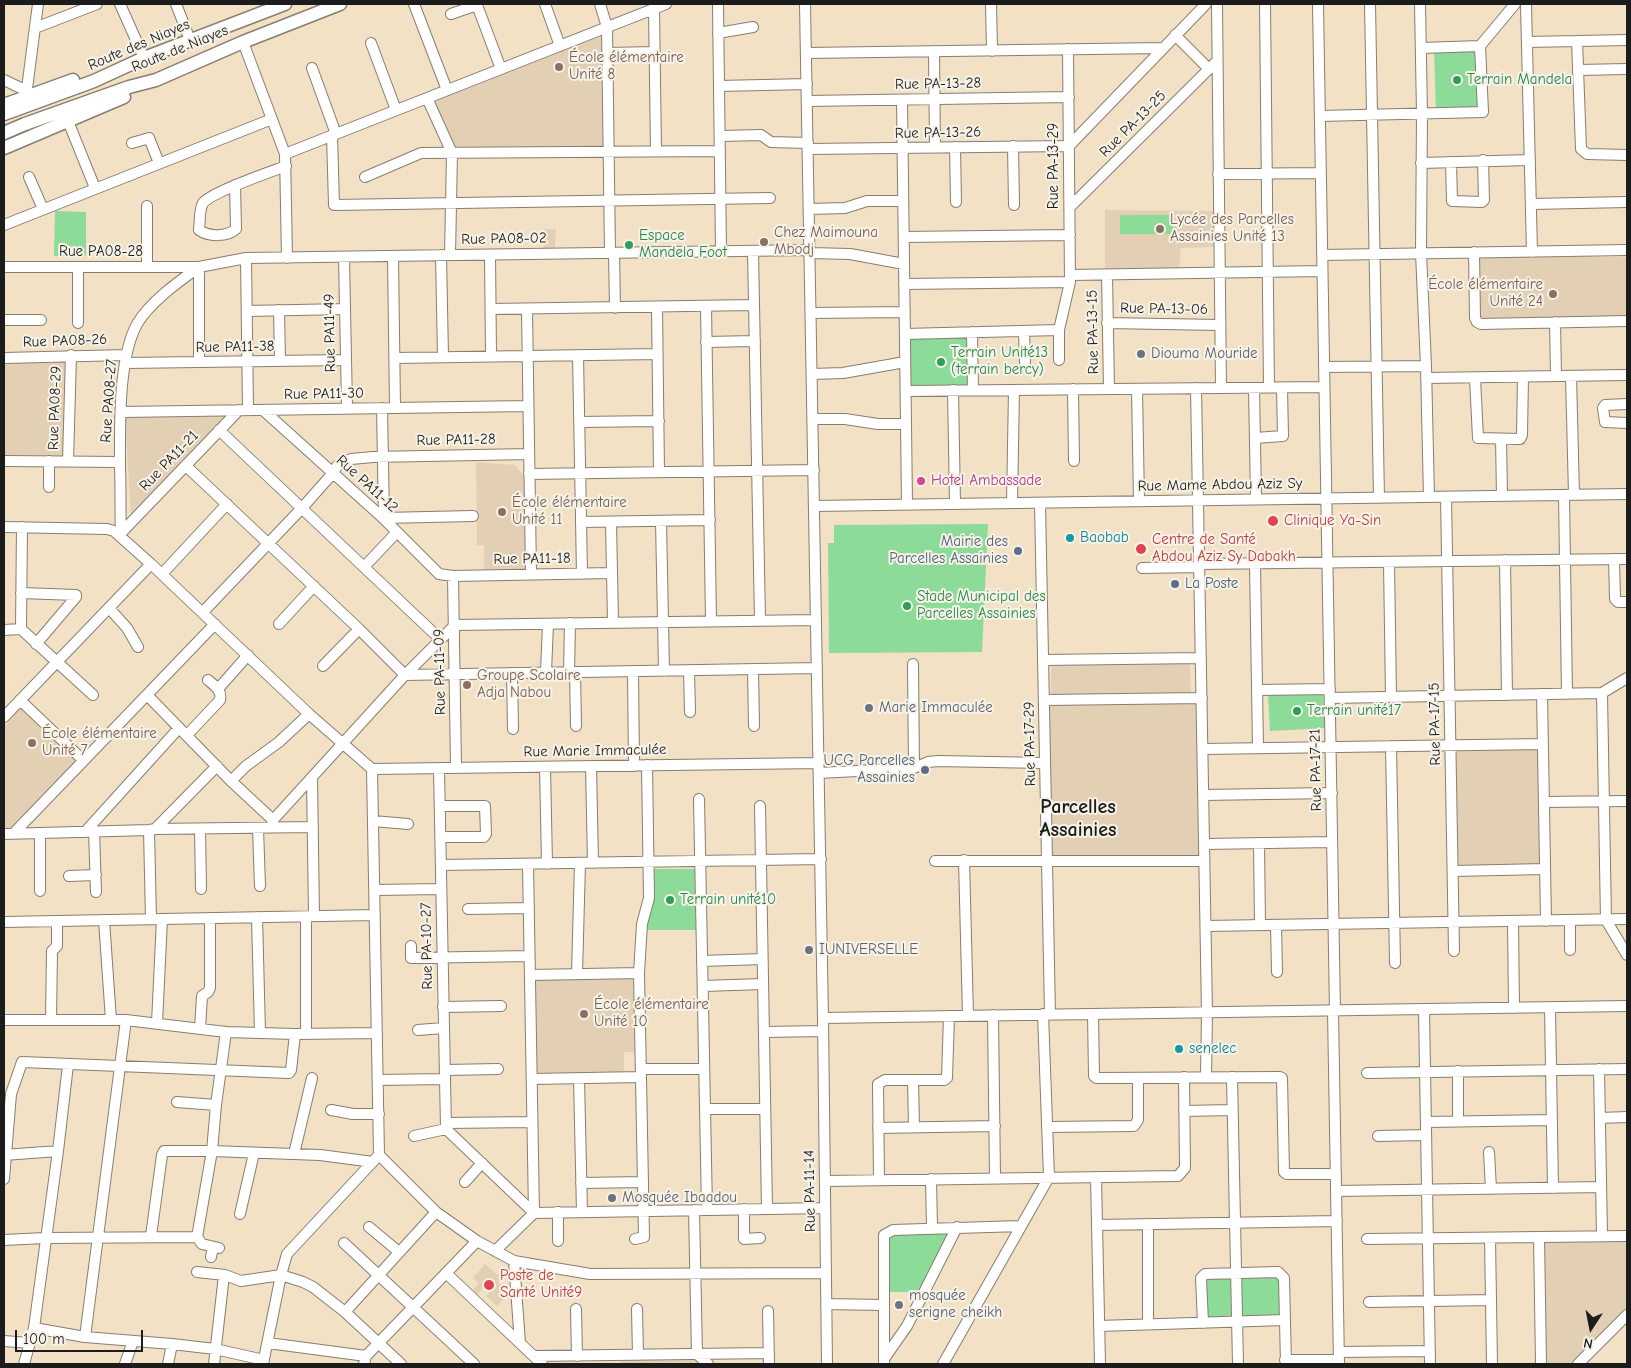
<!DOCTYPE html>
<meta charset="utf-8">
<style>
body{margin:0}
#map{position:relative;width:1631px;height:1368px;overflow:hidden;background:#f2e1c5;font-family:"Comic Neue",sans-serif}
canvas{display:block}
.frame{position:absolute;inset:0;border:5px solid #1c1c1c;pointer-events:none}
.north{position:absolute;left:1566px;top:1303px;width:50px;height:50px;-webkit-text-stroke:4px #f7f3e8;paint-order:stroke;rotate:191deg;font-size:14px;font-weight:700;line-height:20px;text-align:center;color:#1c1c1c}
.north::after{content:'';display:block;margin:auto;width:18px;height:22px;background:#1c1c1c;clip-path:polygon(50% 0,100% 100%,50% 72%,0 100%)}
.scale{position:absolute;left:15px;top:1330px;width:128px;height:22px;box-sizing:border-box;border:2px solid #1c1c1c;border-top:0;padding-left:6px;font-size:15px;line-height:18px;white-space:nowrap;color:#1c1c1c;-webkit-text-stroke:4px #f7f3e8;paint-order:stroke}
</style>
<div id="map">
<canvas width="1631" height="1368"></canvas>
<div class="frame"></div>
<div class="north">N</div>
<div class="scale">100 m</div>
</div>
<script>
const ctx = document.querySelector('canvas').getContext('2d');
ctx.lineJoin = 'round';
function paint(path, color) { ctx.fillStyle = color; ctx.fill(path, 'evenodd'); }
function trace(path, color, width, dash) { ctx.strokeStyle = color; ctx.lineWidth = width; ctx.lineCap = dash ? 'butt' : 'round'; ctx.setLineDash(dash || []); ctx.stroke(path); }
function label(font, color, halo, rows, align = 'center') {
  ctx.font = font + ' "Comic Neue",sans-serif'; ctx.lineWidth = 4; ctx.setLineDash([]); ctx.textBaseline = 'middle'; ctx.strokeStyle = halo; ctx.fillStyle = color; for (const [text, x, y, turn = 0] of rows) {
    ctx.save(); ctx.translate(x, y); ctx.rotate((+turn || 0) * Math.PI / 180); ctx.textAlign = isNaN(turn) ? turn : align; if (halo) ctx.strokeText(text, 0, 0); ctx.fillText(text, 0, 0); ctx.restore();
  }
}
const built = new Path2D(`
 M601,33L603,148L453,149L432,102Z
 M1105,210L1216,211V247L1181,248L1179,268L1105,269Z
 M544,229H556L555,248H544Z
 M1478,257H1627V317L1481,319Z
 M67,360L64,456L4,455V361Z
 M229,413L131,519L125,416Z
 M476,462L515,465L526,479L528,568L484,569V545H477Z
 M1190,663L1191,695L1051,696V664Z
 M1046,703H1198L1199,856L1048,857Z
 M22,707L77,759L42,796L24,780L42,797L13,829L4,828V727Z
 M1540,748V865L1457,867L1456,749Z
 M532,977H635L637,1052H624V1074L534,1075Z
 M1543,1242H1627V1309L1572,1364H1545Z
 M485,1264L499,1276L497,1278L500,1280L498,1282L504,1287L502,1290L507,1295L497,1306L486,1296L489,1292L484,1287L478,1294L473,1290L479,1283L473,1278Z
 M625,1358H692L701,1364H618Z`);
const green = new Path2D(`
 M1478,48L1479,112L1436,113L1434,49Z
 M55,211L86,212V256H54Z
 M1120,215H1173V234H1120Z
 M970,336L971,388L911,389L910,337Z
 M988,524L982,652L829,653L828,543H834V525Z
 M1323,692L1325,728L1270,731L1268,695Z
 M643,869H696V930H645Z
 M952,1231L922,1292H886L887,1234Z
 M1281,1275L1282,1319L1201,1320L1200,1276Z`);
const minor = new Path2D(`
 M120,4L144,58
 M176,4L190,40
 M414,4L447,90
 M545,4L560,46
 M600,4L607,27L610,253
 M718,4L721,251
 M805,4L823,1018L827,1364
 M991,4L992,51
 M1217,4L1221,388
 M1265,4L1269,388
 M1318,4L1335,1011
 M1370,4L1379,498
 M1420,4L1422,114L1421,253L1426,366L1429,497
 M1526,4L1532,252
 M654,8L656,151
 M451,14L477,5L501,69
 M35,28L97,4
 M718,33L753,27
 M1175,35L1209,69
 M1577,41L1581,149L1587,154L1627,155
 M243,42L285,154L287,258
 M1527,42L1627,40
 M371,43L396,110
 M1421,48L1480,46
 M934,51L935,148
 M607,53L655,52
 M806,53L1162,48
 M312,68L336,134
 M1578,70L1627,69
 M4,80L27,91
 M719,86L807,84
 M26,96L38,4
 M427,98L452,153L450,255
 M902,100L907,504
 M807,101L1069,97
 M1320,116L1483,112L1480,46L1515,4
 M68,121L95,188
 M332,135L334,205L770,198
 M720,136L761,135L771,142L808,143
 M132,143L149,138L159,163
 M1013,146L1014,205
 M955,147L956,202
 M808,149L1069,146L1206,4
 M285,154L666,4
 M1451,162L1452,201L1482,202L1484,200L1483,160
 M1421,163L1530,160
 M1218,174L1321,173
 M29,177L43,209
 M365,177L421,153L720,151
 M235,185L236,229C227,237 209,237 199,230C200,223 199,209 203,203C212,192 270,172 286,166
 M1531,204L1627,202
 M147,206V267
 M1070,207L1217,61
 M809,209L845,208L867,201H903
 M4,225L272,119
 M904,237L1070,235
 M753,251L760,620
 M1474,252L1475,318L1477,322L1481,324L1627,321
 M614,253L615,308
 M810,253L850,254L904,264
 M441,255L443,357
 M490,255L491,356
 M1322,255L1627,250
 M393,256L395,408
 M344,257L347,408
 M246,258L248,410
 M4,267H199L246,258L810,250
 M1070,275L1322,271
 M1107,275L1109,389
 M904,284L1070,282
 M706,306L711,621
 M657,307L659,472
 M491,309L754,305
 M527,309L531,574
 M279,310L280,361
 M247,311L345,309
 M811,313L905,312
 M4,320H41
 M1555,322L1556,376
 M78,323V267
 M1107,323L1220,325
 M1024,331L1025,362
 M972,332L973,390
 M905,334L1059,330
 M706,342L755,341
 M578,355L582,574
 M4,358L126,355
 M395,358L657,354
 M1059,360V330L1070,282L1068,49
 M199,362V267
 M125,363L346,360
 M1324,367L1426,366
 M812,374L843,373L905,362
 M1571,376L1574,495
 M1426,378L1627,375
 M1475,378L1478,438L1520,439L1522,435L1523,377
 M1196,388L1207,1013L1206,1077
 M1254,388L1256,499
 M1073,389L1074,461
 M1137,389L1139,501
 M953,390L955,504
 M906,391L1324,387
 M1627,404L1605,405L1603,408L1605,422L1627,423
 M382,408L384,518
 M263,410L383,518L439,574L453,576L612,573
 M121,412L528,406
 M813,419H845L878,424H906
 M579,422L659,421
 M219,430L440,639
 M1255,438L1283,436L1282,388
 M1501,439L1502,496
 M4,461L120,462
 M68,461L71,355
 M186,466L359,629L405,675L817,668
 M529,474L814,470
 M49,487V461
 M1564,495L1567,694
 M1446,497L1454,951
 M1012,503L1014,390
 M1040,503L1050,1014
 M814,506L1627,494
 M383,518L473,516
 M661,521L664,671
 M581,522L710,520
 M611,522L613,623
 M4,527L107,529L114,531L151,564L309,714L372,769L379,1155L287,1254L281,1275L263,1364
 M121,533L239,410
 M121,536C120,513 121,490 120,467C120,427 118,359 137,324C150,302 178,282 199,267
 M1614,559L1615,599L1618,602H1627
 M1505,560L1507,695
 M1389,562L1391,697
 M1199,564L1627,559
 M1255,564L1258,748
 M364,567L397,532
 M1142,568L1199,567
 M162,574L227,504
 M453,576L456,768
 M21,593L76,595V597L36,644
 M109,608L127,628L138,647
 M203,612L302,508L333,473L337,466L351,459L373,457L529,454
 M279,624L314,586
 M21,629L22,527
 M4,630L21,629L93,695
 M1043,660L1201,658
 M913,664L914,768L928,762L938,761L1045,763
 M323,666L359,629
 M753,669L754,726
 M689,670L690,712
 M633,671L634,766
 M546,672L548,624
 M569,672L570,623
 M575,672L576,726
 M512,673L513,729
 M218,689L248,655
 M1257,690L1330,689
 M1602,693L1606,920L1627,955
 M1542,694L1546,921
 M147,695L231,781L273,820L274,827
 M1330,698L1602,693L1627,678
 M20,700L83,760
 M1044,700L1202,698
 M4,717L151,564
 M187,735L220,700C222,690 215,686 208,680
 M1391,746L1395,963
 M1203,749L1543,744
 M591,766L593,863
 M545,767L547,864
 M372,769L819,763
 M439,769L446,1129L534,1213
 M819,773L914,768
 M312,777L314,916
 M231,781L246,766L279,742L309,714
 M1203,795L1332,793
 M699,799L707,1210
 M1544,802L1627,801
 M440,806H485L486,834L484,837H441
 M760,806L767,1209
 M273,820L405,675L455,625L816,620
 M373,821L408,824
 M258,828L260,886
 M155,829L217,766
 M200,829L201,889
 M149,830L151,919
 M94,831L96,892
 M85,832L179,728
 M14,833L215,624
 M40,833V891
 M4,834L149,830L155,829L313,827
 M1259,843L1260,925
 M1204,844L1332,842
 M964,860L968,1016
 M935,861H1204
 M528,864L534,1213
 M441,865L821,859
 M1453,871L1545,869
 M69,876L96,875
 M375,890L441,889
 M468,909L529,908
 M257,917L260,1032
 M306,917V1034
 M104,920L111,1020
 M1570,920V950
 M1513,921L1514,1008
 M4,922L375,915
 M1276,925L1277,972
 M1206,926L1627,919
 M411,946V958L529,956
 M702,961L762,959
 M577,974L580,863
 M530,975L639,973
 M703,986L763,984
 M443,1007L501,1006
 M1550,1008L1553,1188
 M1424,1010L1430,1364
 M1333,1011L1339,1364
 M1093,1014L1094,1076L1096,1078L1280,1077L1282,1078L1284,1172L1287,1174H1336
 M993,1015L995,1178
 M823,1018L1627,1006
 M4,1020H126L226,1032L295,1034L377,1033
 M51,1020L52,951L57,946V921
 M157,1023L162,919
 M200,1029L202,996L208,992L210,988V918
 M418,1030L444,1028
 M764,1032L823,1031
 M641,1069H704
 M1599,1069L1602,1236
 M445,1070L498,1069
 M1458,1071V1121
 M1367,1073L1627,1069
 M1232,1077L1238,1364
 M579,1078L582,1212
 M532,1079L641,1077
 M378,1080L445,1079
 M913,1080L914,1127
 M177,1102L216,1105
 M705,1109H765
 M331,1110L353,1114H379
 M1184,1111L1232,1110
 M1600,1118L1627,1117
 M1426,1122L1552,1120
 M446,1123L532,1122
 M1047,1127L1134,1126L1138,1120V1078
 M878,1128L995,1126
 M414,1136L446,1129
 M1378,1136L1426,1135
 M1489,1152L1491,1189
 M294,1154L312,1078
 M4,1155L58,1151
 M379,1155L436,1212L477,1241L514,1261L590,1274L826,1273
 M1096,1177L1100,1364
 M4,1179L11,1094L22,1062L289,1073L291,1070L295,1034
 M931,1179L932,1227
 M879,1180L878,1084L885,1080H944L947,1078L949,1016
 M825,1181L1178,1176L1185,1168L1184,1077
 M465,1182L482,1163
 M581,1183L643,1182
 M1336,1191L1601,1187
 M744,1209V1239L760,1238
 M694,1210L697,1354L708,1364
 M558,1212V1241
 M240,1214L254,1153
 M1148,1224V1324
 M1097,1225L1337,1221
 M369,1227L399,1252
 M151,1236L162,1155L164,1151H212L320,1155L373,1162
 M1539,1237L1541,1364
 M1490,1238L1492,1364
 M635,1239L644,1237L639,973L642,924L649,898L647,765
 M1367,1239L1627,1236
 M4,1240L45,1238L197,1237
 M344,1243L474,1364
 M219,1248L202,1244L197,1237L212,1151L216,1105L226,1032
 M495,1251L534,1213L825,1208
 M211,1257L213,1247
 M514,1261L520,1343
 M197,1272L225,1275L241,1281L281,1275L303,1282L313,1287L345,1312L401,1364
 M446,1273L542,1364
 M1369,1302L1491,1300
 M826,1304L883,1305
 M576,1309L577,1356
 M637,1309L638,1355
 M768,1311L769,1364
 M345,1312L436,1212
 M1203,1323L1201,1278L1205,1274L1278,1272L1284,1278L1286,1364
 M1099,1326L1285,1320
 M34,1328L85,1337L172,1344L215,1349L264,1360
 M85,1337L126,1020
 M4,1341L30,1343
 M268,1343L366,1356
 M1339,1352L1430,1351
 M534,1356L769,1353
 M884,1359L907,1326L957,1227
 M1285,1360H1339
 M24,1364L34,1328L58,1151L68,1065
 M125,1364L133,1341
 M168,1364L172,1344
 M214,1364L224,1275
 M364,1364L366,1356L477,1241
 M884,1364V1235L893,1230L1021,1226
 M943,1364L1049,1177L1043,1014
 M1578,1364L1627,1315`);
const major = new Path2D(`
 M4,105L73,80
 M4,114L94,81L144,58L285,4
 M4,133L25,124L129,87L156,80L243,42L340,4
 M4,148L124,97`);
const markers = [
 [559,67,5,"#8d6e63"],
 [1457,80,5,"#2e9e5b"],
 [1160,229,5,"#8d6e63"],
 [764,242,5,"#8d6e63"],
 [629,245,5,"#2e9e5b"],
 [1553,294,5,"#8d6e63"],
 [1141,354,5,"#6b7280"],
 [941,362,5,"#2e9e5b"],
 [921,481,5,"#d1479c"],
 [502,512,5,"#8d6e63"],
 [1273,521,6,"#e0444e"],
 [1070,538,5,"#0f9aa8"],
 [1141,549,6,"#e0444e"],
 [1018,551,5,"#5c6f8a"],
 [1175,584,5,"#5c6f8a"],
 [907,606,5,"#2e9e5b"],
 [467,685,5,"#8d6e63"],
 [869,708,5,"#6b7280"],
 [1297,711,5,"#2e9e5b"],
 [32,743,5,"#8d6e63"],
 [925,770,5,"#5c6f8a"],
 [670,900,5,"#2e9e5b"],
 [809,950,5,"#6b7280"],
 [584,1014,5,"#8d6e63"],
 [1179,1049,5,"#0f9aa8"],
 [612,1198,5,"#6b7280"],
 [489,1285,6,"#e0444e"],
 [899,1305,5,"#6b7280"]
];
const streetNames = [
 ["Route des Niayes",139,45,-23],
 ["Route de Niayes",180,49,-22],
 ["Rue PA-13-28",938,84,-1],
 ["Rue PA-13-25",1133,124,-45],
 ["Rue PA-13-26",938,133,-1],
 ["Rue PA-13-29",1054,166,-90],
 ["Rue PA08-02",504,239,-1],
 ["Rue PA08-28",101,252],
 ["Rue PA-13-06",1164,309,1],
 ["Rue PA-13-15",1093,332,-91],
 ["Rue PA11-49",330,333,-91],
 ["Rue PA08-26",65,341,-2],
 ["Rue PA11-38",235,347,-1],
 ["Rue PA11-30",324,394,-1],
 ["Rue PA08-27",109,401,-86],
 ["Rue PA08-29",55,408,-88],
 ["Rue PA11-28",456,440,-1],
 ["Rue PA11-21",169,461,-46],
 ["Rue PA11-12",367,484,42],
 ["Rue Mame Abdou Aziz Sy",1220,485,-1],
 ["Rue PA11-18",532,559,-1],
 ["Rue PA-11-09",440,672,-91],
 ["Rue PA-17-15",1435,724,-91],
 ["Rue PA-17-29",1030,744,-91],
 ["Rue Marie Immaculée",595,751,-1],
 ["Rue PA-17-21",1316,770,-91],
 ["Rue PA-10-27",427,946,-91],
 ["Rue PA-11-14",810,1191,-91]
];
const educationNames = [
 ["École élémentaire",569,58],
 ["Unité 8",569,75],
 ["Lycée des Parcelles",1170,220],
 ["Assainies Unité 13",1170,237],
 ["Chez Maimouna",774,233],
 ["Mbodj",774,250],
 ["École élémentaire",1543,285,"right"],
 ["Unité 24",1543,302,"right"],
 ["École élémentaire",512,503],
 ["Unité 11",512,520],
 ["Groupe Scolaire",477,676],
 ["Adja Nabou",477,693],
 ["École élémentaire",42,734],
 ["Unité 7",42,751],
 ["École élémentaire",594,1005],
 ["Unité 10",594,1022]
];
const leisureNames = [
 ["Terrain Mandela",1467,80],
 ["Espace",639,236],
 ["Mandela Foot",639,253],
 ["Terrain Unité13",951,353],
 ["(terrain bercy)",951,370],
 ["Stade Municipal des",917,597],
 ["Parcelles Assainies",917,614],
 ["Terrain unité17",1307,711],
 ["Terrain unité10",680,900]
];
const worshipNames = [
 ["Diouma Mouride",1151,354],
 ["Marie Immaculée",879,708],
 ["IUNIVERSELLE",819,950],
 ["Mosquée Ibaadou",622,1198],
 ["mosquée",909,1296],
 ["serigne cheikh",909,1313]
];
const hotelNames = [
 ["Hotel Ambassade",931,481]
];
const healthNames = [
 ["Clinique Ya-Sin",1284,521],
 ["Centre de Santé",1152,540],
 ["Abdou Aziz Sy Dabakh",1152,557],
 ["Poste de",500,1276],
 ["Santé Unité9",500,1293]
];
const cultureNames = [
 ["Baobab",1080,538],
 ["senelec",1189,1049]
];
const serviceNames = [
 ["Mairie des",1008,542],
 ["Parcelles Assainies",1008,559],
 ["La Poste",1185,584,"left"],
 ["UCG Parcelles",915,761],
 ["Assainies",915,778]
];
const districtNames = [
 ["Parcelles",1078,807],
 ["Assainies",1078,830]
];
paint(built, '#e3d0b4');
paint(green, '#8ddb98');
trace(minor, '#877e70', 12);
trace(major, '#877e70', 15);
trace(minor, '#fff', 10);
trace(major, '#fff', 12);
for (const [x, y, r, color] of markers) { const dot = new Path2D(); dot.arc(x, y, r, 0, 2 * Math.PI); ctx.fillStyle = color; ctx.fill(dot); trace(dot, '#f7f3e8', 2); }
label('15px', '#1c1c1c', '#f7f3e8', streetNames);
label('15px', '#785e54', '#f7f3e8', educationNames, 'left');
label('15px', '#27864d', '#f7f3e8', leisureNames, 'left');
label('15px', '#5b616d', '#f7f3e8', worshipNames, 'left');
label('15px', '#b23c85', '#f7f3e8', hotelNames, 'left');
label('15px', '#be3a42', '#f7f3e8', healthNames, 'left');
label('15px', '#0d838f', '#f7f3e8', cultureNames, 'left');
label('15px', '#4e5e75', '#f7f3e8', serviceNames, 'right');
label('bold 20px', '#1c1c1c', '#f7f3e8', districtNames);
</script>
